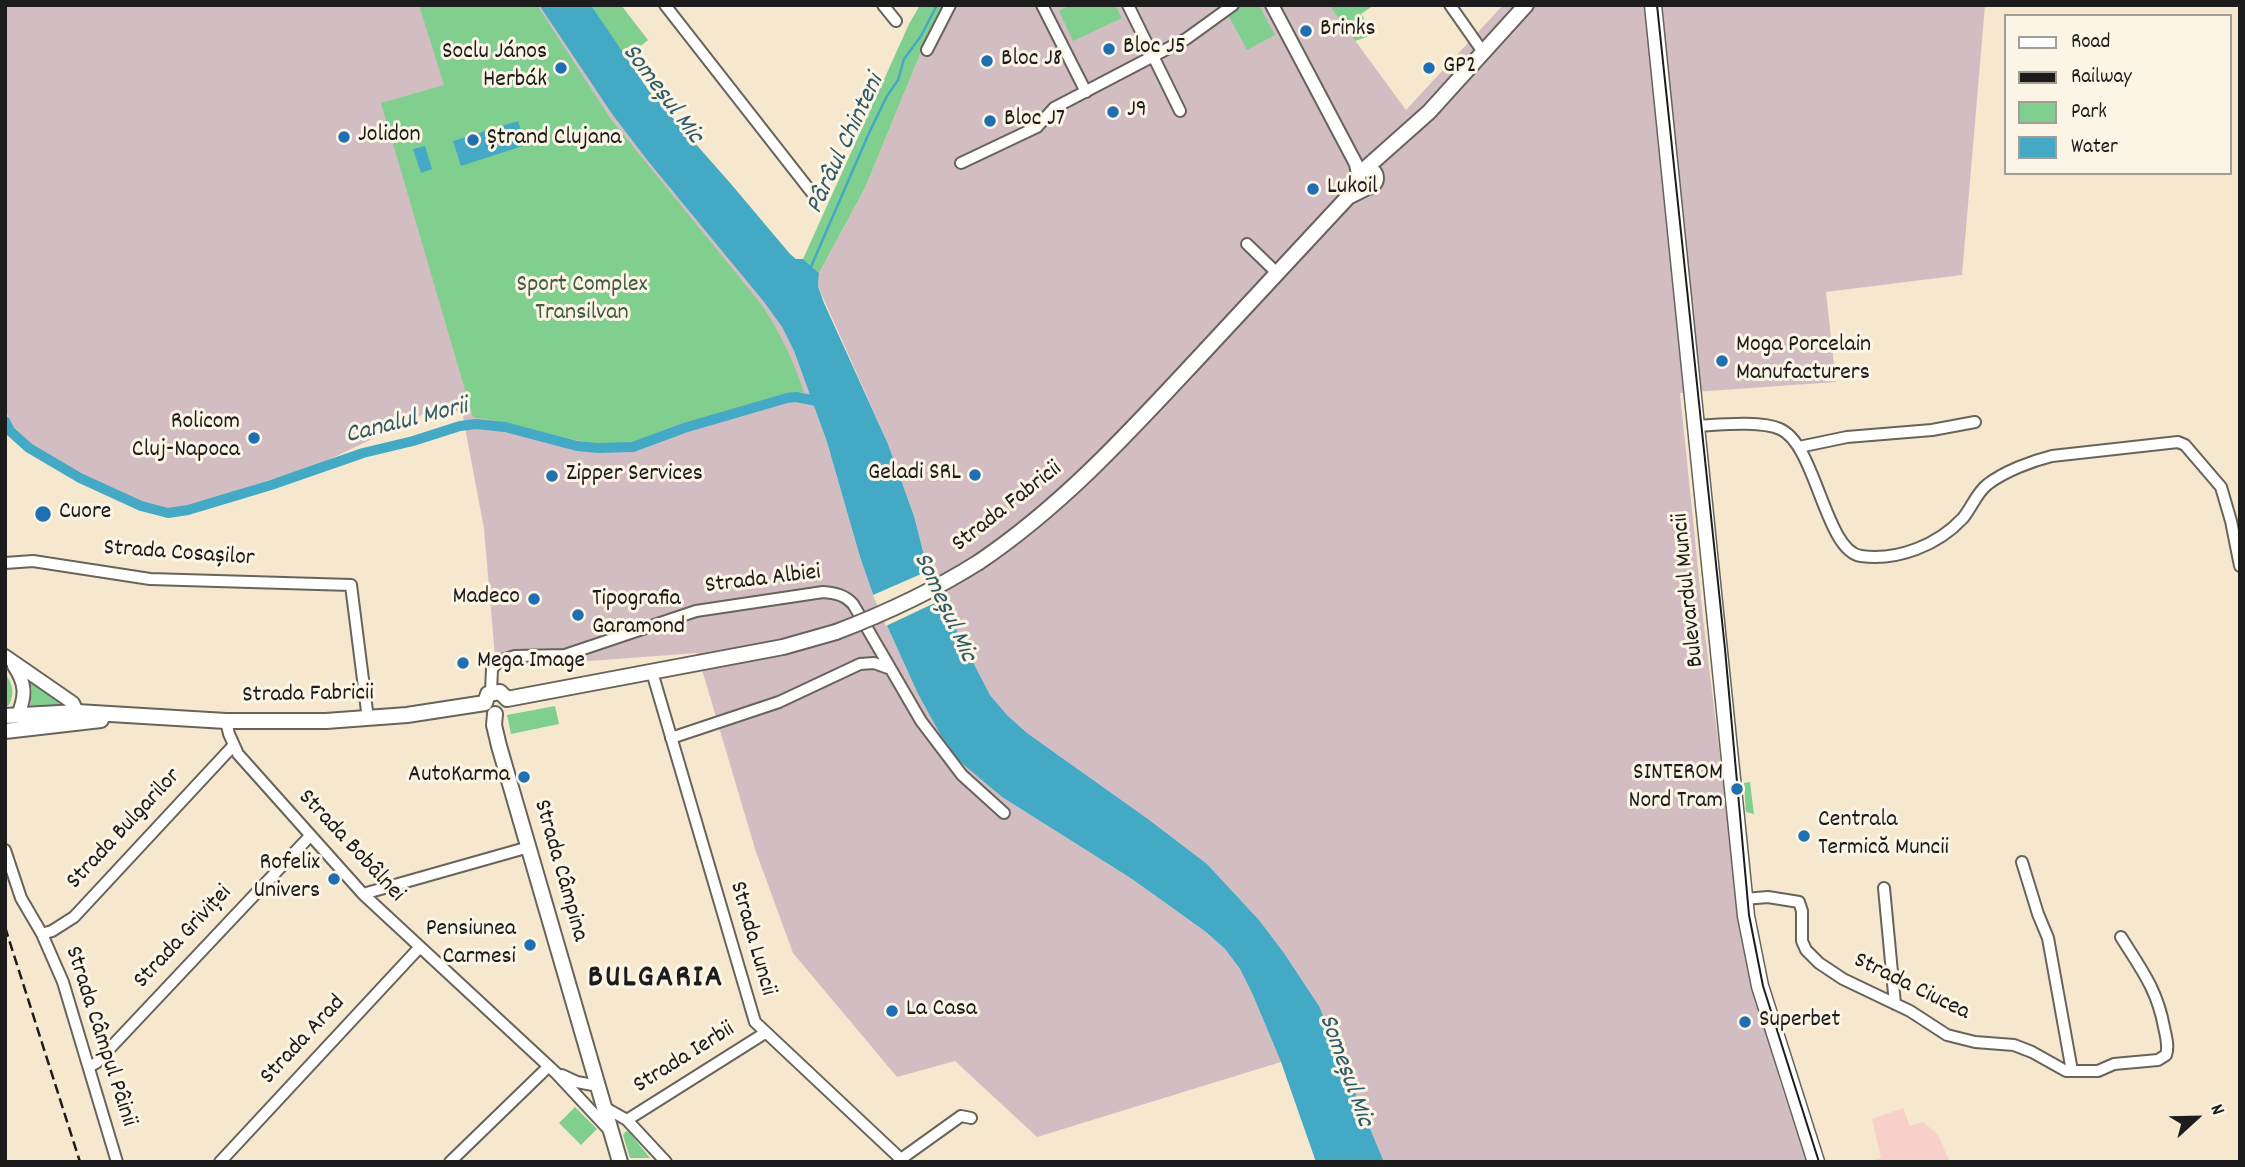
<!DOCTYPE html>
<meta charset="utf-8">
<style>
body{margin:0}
#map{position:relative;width:2245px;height:1167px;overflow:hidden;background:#f5e8cf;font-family:Dekko,sans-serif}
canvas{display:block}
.frame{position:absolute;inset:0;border:7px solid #1c1c1c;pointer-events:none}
.legend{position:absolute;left:2004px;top:14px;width:228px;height:161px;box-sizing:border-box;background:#fcf5e5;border:2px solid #a29e95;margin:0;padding:9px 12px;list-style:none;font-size:21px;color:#1c1c1c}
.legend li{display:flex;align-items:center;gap:14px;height:35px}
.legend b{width:35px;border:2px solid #a29e95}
.north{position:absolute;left:2161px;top:1083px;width:70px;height:70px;-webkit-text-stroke:5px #fcf5e5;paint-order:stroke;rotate:68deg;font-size:19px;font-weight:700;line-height:28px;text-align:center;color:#1c1c1c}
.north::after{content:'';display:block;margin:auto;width:24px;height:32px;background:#1c1c1c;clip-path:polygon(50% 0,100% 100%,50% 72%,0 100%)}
</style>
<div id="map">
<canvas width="2245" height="1167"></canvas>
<div class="frame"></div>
<ul class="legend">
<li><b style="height:9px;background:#fff"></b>Road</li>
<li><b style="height:9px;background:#1c1c1c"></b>Railway</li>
<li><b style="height:19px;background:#81cf8f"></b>Park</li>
<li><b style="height:19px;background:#44a9c4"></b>Water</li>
</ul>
<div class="north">N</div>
</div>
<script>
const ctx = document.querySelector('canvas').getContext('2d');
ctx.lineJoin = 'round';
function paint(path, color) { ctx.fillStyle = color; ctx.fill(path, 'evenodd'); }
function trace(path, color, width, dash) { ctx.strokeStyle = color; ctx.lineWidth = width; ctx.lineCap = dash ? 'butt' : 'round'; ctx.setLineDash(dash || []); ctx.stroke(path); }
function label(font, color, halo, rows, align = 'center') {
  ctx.font = font + ' Dekko,sans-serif'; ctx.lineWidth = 6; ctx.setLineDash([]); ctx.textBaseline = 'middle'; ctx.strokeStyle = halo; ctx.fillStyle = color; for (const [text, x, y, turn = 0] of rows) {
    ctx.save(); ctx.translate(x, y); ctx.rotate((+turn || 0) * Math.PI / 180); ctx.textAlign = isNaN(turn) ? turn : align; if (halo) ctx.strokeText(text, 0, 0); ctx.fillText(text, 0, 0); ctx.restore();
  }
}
const built = new Path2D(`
 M1903,1108L1910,1126L1923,1122L1938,1135L1950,1162H1868L1881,1158L1872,1119Z`);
const industrial = new Path2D(`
 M5,5H539L612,114L764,302L782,327L794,351L827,442L860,557L874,597L918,694L940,734L1002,797L1132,879L1206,932L1225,949L1240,969L1252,993L1281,1062L1037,1137L955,1061L897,1077L793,953L756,852L697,653L496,668L484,529L462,411L426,413L324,462L187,507L168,510L142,504L80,476L28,444L11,425L5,408Z
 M944,5H1272L1274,8L1279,5H1329L1406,110L1503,5H1985L1962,275L1826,292L1836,382L1680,393L1703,618L1739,911L1780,1082L1807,1162H1384L1319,1006L1284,953L1259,920L1207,864L1148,819L1027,733L1007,715L990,695L941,600L928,571L914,516L888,444L818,286L819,273L865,188L926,40Z`);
const green = new Path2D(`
 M419,5H537L610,118L761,304C780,332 793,360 804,392C784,397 762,400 742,406C721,412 701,419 680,424C662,429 644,443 625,444C571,446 526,424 473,417L381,103L444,85Z
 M591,5H621L648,40L626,58Z
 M920,5H944L926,40L865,188L819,273L803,259L909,24Z
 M1070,5H1115L1122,18L1073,41L1059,11Z
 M1247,5H1259L1275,35L1247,50L1226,11Z
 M1329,5H1374L1361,14L1375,34L1355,41Z
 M5,673C13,685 15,692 9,705L5,707Z
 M27,675L59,700L62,704L61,708L32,710L30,706L32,689Z
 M555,706L559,724L511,734L507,715Z
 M1750,782L1754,814L1746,812L1744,783Z
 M575,1107L597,1129L581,1145L559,1123Z
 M626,1131L629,1132L650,1158H630L623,1135Z`);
const water = new Path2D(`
 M539,5H591L649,91L731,184L790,254L796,259H803L819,273L818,286L824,303L888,444L914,516L928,571L941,600L990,695L1007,715L1027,733L1148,819L1207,864L1259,920L1284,953L1319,1006L1384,1162H1316L1281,1062L1252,993L1240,969L1225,949L1206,932L1132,879L1002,797L957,759L940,734L918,694L874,597L860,557L827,442L794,351L782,327L764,302L648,161L612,114Z
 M518,121L526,145L461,166L453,141Z
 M425,146L432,169L421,173L413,149Z`);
const pier = new Path2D(`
 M928,571L941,600L886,626L873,595Z`);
const stream = new Path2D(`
 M810,269L869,133L887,96L898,80L904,59L921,36L937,5`);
const canal = new Path2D(`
 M5,421L10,431L29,448L80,478L141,506L168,513L188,510L271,485L363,453L413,441L460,426L476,424L505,427L577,446L598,448L633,447L684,428L787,398L796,397L822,402`);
const minor = new Path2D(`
 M665,5L816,198
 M883,5L896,21
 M1042,5L1086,92
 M1128,5L1180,111
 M1450,5L1483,52
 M927,50L950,5
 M961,163L1037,127L1054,108L1186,39L1233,5
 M1247,244L1277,273
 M1695,426C1717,425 1760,420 1780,429C1816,444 1825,551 1861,556C1898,561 1938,545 1963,518C1972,507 1977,492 1988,484C2005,471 2032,461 2052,456L2178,442L2185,445L2221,487L2231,521L2240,566
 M1799,447L1847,437L1932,430L1975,422
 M5,563L33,561L150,579L351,585L368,719
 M652,672L755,1022L904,1162
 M491,692L492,669L499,661L515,656L565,655L696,611L823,592C835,593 845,595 853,604L921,721L962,775L1004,813
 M226,721L229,734L238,754L363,894L556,1073L611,1132
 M671,738L779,702L860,664L874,663L888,668
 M5,850L21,898L42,934L63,982L117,1162
 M2022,862L2038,914L2048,938L2072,1071
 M1884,888L1895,1004
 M363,894L529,847
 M1744,899L1768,897L1799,902L1802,911V941L1806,950L1819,963L1843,979L1910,1011L1947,1035L1975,1042L2014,1045L2032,1052L2066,1071H2098L2114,1064L2158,1060L2166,1055C2169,1046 2166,1037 2164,1027C2157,989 2141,969 2121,937
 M42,934L52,931L74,917L233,746
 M89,1067L96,1063L310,836
 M562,1075L577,1082L598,1086
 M604,1107L627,1120L666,1162
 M627,1120L765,1033
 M901,1159L961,1116L971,1118
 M220,1162L419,948
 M450,1162L548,1067`);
const tertiary = new Path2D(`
 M1272,5L1356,164L1358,174
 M5,656L73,703L77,712L74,720
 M14,666C26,684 26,695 18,715`);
const secondary = new Path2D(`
 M1366,168L1429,112L1526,5
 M1358 178a9 9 0 1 1 18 0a9 9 0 1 1-18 0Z
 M979,562C1059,508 1123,439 1189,368C1242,311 1295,254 1348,197L1368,187
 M507,699L783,647L836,632
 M485,703L488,694L500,692L507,699
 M495,714L494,725L499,746L620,1162
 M5,716L77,712L226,721H326L407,715L485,703
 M5,731L101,720`);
const primary = new Path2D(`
 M1653,5L1746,916L1760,986L1816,1162`);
const tram = new Path2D(`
 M1657,5L1725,649L1749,915L1763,986L1819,1162`);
const rail = new Path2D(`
 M5,927L80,1162`);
const secondaryBridge = new Path2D(`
 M836,632C886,613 933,591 979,562`);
const markers = [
 [1306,31,7,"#1f6fb2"],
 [1109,49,7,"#1f6fb2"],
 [987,61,7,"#1f6fb2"],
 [561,68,7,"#1f6fb2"],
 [1429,68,7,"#1f6fb2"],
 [1113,112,7,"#1f6fb2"],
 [990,121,7,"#1f6fb2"],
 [344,137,7,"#1f6fb2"],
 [473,140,7,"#1f6fb2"],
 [1313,189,7,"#1f6fb2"],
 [1722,361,7,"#1f6fb2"],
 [254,438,7,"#1f6fb2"],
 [975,475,7,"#1f6fb2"],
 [552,476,7,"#1f6fb2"],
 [43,514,9,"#1f6fb2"],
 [534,599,7,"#1f6fb2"],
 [578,615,7,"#1f6fb2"],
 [463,663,7,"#1f6fb2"],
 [524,777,7,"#1f6fb2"],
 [1737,789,7,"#1f6fb2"],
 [1804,836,7,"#1f6fb2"],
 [334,879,7,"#1f6fb2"],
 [530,945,7,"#1f6fb2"],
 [892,1011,7,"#1f6fb2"],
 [1745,1022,7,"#1f6fb2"]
];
const poiNames = [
 ["Brinks",1320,31],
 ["Bloc J5",1123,49],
 ["Soclu János",547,54,"right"],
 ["Herbák",547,82,"right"],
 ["Bloc J8",1001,61],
 ["GP2",1443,68],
 ["J9",1127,112],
 ["Bloc J7",1004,121],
 ["Jolidon",358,137],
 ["Ștrand Clujana",487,140],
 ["Lukoil",1327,189],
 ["Moga Porcelain",1736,347],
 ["Manufacturers",1736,375],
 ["Rolicom",240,424,"right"],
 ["Cluj-Napoca",240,452,"right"],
 ["Geladi SRL",961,475,"right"],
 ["Zipper Services",566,476],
 ["Cuore",59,514],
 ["Madeco",520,599,"right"],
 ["Tipografia",592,601],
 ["Garamond",592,629],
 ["Mega Image",477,663],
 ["SINTEROM",1723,775,"right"],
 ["Nord Tram",1723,803,"right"],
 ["AutoKarma",510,777,"right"],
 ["Centrala",1818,822],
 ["Termică Muncii",1818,850],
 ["Rofelix",320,865,"right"],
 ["Univers",320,893,"right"],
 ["Pensiunea",516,931,"right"],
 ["Carmesi",516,959,"right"],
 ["La Casa",906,1011],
 ["Superbet",1759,1022]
];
const parkNames = [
 ["Sport Complex",582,287],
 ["Transilvan",582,315]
];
const streetNames = [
 ["Strada Fabricii",1008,508,-38],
 ["Strada Cosașilor",179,555,4],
 ["Strada Albiei",763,581,-7],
 ["Bulevardul Muncii",1690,590,-96],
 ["Strada Fabricii",308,696,-1],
 ["Strada Bulgarilor",125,830,-47],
 ["Strada Bobâlnei",350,847,47],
 ["Strada Câmpina",559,871,74],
 ["Strada Griviței",184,938,-47],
 ["Strada Luncii",751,939,74],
 ["Strada Ciucea",1911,988,26],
 ["Strada Câmpul Pâinii",99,1037,72],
 ["Strada Arad",304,1041,-47],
 ["Strada Ierbii",685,1059,-32]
];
const waterNames = [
 ["Someșul Mic",661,95,53],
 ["Pârâul Chinteni",847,145,-65],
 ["Canalul Morii",407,423,-14],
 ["Someșul Mic",943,608,65],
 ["Someșul Mic",1344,1071,70]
];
const districtNames = [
 ["BULGARIA",656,981]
];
paint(built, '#f7d0ca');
paint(industrial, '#d2bec2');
paint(green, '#81cf8f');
paint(water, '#44a9c4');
paint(pier, '#f5e8cf');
trace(stream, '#44a9c4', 2.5);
trace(canal, '#44a9c4', 10);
trace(minor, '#68635b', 14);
trace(tertiary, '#68635b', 16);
trace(secondary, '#68635b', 18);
trace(primary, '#68635b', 19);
trace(minor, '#fff', 10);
trace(tertiary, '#fff', 12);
trace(secondary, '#fff', 14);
trace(primary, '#fff', 16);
trace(tram, '#1c1c1c', 2);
trace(rail, '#1c1c1c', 2.5, [10, 5]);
trace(secondaryBridge, '#68635b', 18, []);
trace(secondaryBridge, '#fff', 14);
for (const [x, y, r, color] of markers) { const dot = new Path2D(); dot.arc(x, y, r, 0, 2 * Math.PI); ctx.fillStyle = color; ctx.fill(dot); trace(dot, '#fcf5e5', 2.5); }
label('24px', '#1c1c1c', '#fcf5e5', poiNames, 'left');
label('24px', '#3f5b44', '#fcf5e5', parkNames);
label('24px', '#1c1c1c', '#fcf5e5', streetNames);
label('italic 26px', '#2e5b68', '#fcf5e5', waterNames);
ctx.letterSpacing = '2px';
label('bold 32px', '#1c1c1c', '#fcf5e5', districtNames);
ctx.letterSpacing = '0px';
</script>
